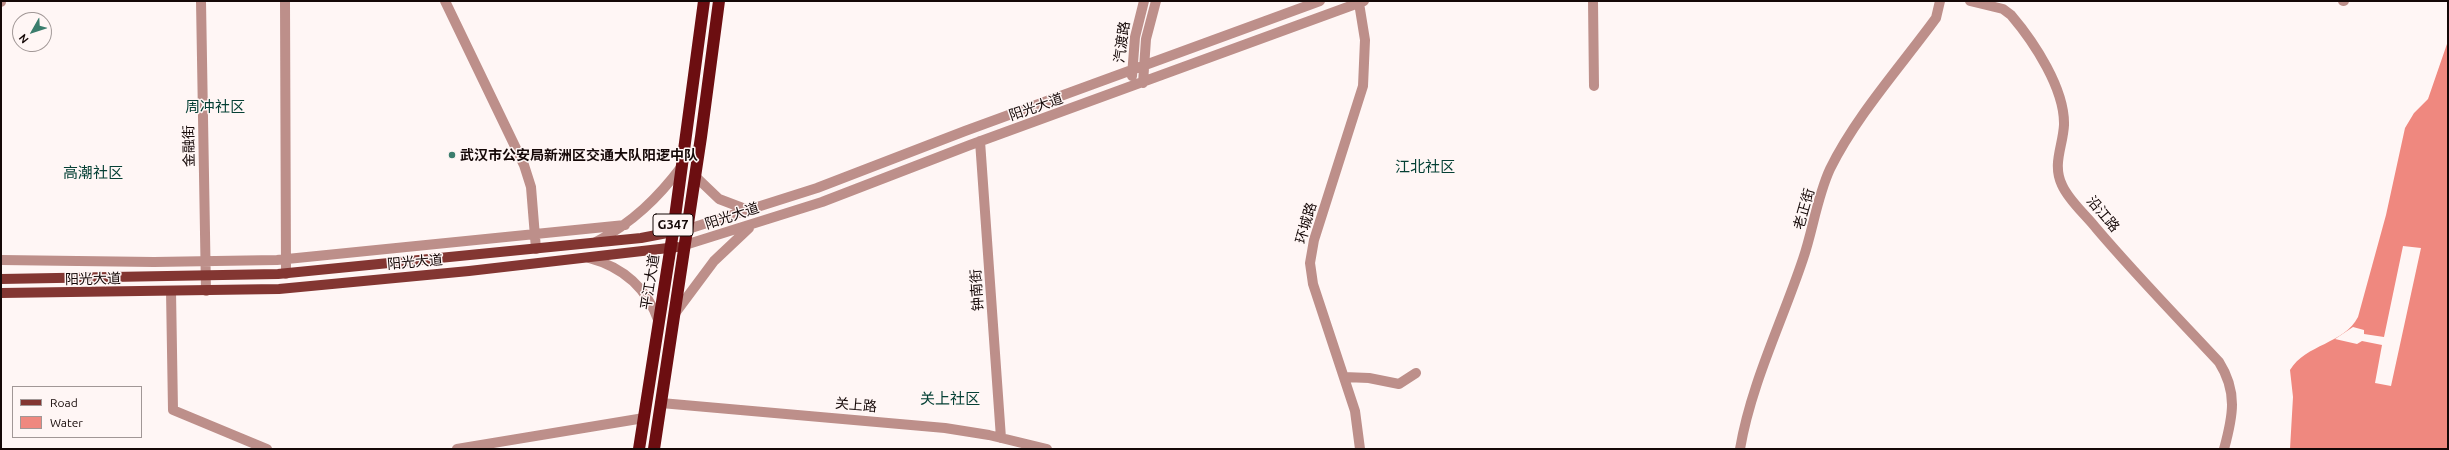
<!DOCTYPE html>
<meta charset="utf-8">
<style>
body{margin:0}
#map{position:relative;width:2449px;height:450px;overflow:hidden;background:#fff6f5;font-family:Ubuntu,sans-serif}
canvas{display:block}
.frame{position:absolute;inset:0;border:2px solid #150807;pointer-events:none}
.legend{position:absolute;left:12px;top:386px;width:130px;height:52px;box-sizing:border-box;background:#fff6f5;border:1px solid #a19796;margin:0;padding:5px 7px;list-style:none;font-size:12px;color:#150807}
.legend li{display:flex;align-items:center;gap:8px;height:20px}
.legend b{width:20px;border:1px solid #a19796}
.north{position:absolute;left:12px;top:12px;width:40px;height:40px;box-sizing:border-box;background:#fff6f5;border:1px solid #a19796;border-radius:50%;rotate:231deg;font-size:11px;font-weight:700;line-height:16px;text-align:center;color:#150807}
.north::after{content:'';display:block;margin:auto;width:14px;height:18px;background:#3b7d6d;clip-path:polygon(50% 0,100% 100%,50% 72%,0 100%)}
</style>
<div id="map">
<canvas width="2449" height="450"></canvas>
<div class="frame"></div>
<ul class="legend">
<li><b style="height:5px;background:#833632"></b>Road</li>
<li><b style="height:11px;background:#ef887f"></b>Water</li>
</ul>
<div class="north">N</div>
</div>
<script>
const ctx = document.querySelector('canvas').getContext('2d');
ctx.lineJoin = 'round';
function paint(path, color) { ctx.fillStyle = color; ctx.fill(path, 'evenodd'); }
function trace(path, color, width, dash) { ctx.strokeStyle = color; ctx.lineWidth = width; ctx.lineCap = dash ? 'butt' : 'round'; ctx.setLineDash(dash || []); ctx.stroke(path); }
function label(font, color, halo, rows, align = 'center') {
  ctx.font = font + ' Ubuntu,"Noto Sans SC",sans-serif'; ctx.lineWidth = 3; ctx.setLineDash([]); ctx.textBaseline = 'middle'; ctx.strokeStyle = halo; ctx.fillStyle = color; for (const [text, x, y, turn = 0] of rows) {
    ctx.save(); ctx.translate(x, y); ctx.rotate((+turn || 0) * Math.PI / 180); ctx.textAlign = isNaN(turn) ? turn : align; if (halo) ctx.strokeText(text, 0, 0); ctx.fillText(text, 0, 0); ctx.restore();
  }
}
const water = new Path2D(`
 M2448,41V449H2290L2293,397L2290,370C2306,344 2344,344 2358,317L2386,215L2405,128L2414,113L2428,99Z`);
const pier = new Path2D(`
 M2403,246L2421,248L2391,386L2375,383L2382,345L2362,341L2357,344L2335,339L2353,327L2364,330V334L2384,337Z`);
const minor = new Path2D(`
 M201,1L206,291
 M285,1L286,274
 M445,1L524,165L531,187L536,249
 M1593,1L1594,86
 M1970,1L2003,9L2011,15C2034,42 2065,89 2064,125C2063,146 2052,164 2062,185C2069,201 2085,214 2096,228C2135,274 2178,318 2219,362C2238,392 2233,416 2224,449
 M2343,1H2344
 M1,2V1
 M1359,3L1365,40L1363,86L1314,240L1310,263L1313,284L1355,411L1360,449
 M1132,76L1135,37L1144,1
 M1143,83L1146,39L1156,1
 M980,141L1001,438
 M696,177L719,199L748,210
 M688,229L817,188L965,131L1320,1
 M596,242C632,223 658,198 682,166
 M685,245L822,202L970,145L1364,1
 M589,258C623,267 647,288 659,322
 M1,260L154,262L277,260L625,225
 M171,291L173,410L267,449
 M676,312L714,261L749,228
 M1344,377L1369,378L1399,384L1416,373
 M661,403L945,428L989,435L1047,449
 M457,449L644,418
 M1740,449C1751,384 1782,322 1803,259C1813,230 1817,197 1830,169C1856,116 1901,66 1936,18L1940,1`);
const major = new Path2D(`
 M1,279L278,274L641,238L688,229
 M1,293L279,289L469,271L677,247`);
const highway = new Path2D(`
 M639,449L673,232L704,1
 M654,449L701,137L719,1`);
const markers = [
 [452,155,4,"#3b7d6d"]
];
const shields = [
 [673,225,40]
];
const shieldNames = [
 ["G347",673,225]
];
const streetNames = [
 ["汽渡路",1122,42,-82],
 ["阳光大道",1036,107,-19],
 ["金融街",189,146,-91],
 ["老正街",1804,209,-74],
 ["沿江路",2103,214,50],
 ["阳光大道",732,216,-18],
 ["环城路",1306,223,-74],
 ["阳光大道",415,262,-5],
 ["阳光大道",93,279,-1],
 ["平江大道",650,282,-81],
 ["钟南街",977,290,-94],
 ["关上路",856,405,5]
];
const poiNames = [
 ["武汉市公安局新洲区交通大队阳逻中队",460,155]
];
const neighbourhoodNames = [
 ["周冲社区",215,107],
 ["江北社区",1425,167],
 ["高潮社区",93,173],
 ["关上社区",950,399]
];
paint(water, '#ef887f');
paint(pier, '#fff6f5');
trace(minor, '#bd8f8a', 10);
trace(major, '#833632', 10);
trace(highway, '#6c0e11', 12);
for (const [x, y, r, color] of markers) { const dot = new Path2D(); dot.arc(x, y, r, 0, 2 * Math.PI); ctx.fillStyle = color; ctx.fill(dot); trace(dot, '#fff6f5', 1.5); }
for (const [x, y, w] of shields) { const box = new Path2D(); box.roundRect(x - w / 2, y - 11, w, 22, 3); ctx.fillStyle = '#fff6f5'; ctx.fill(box); trace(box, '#150807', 1); }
label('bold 13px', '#150807', null, shieldNames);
label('14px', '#150807', '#fff6f5', streetNames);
label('bold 14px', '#150807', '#fff6f5', poiNames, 'left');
label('15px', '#054035', '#fff6f5', neighbourhoodNames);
</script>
